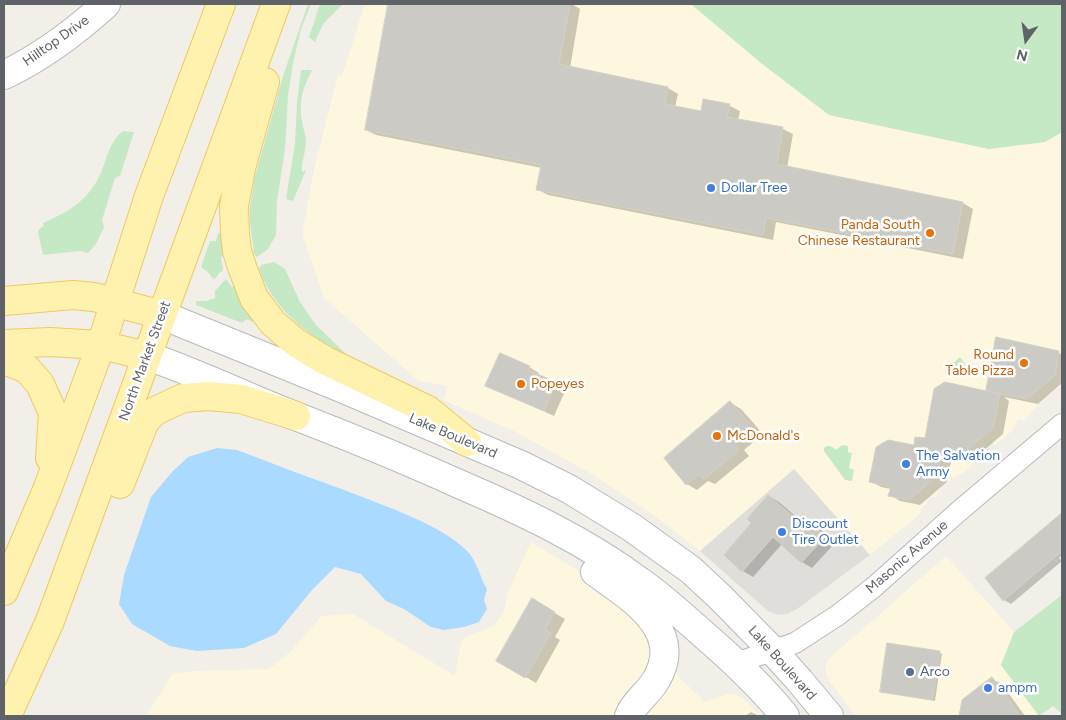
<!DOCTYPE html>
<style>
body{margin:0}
#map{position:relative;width:1066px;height:720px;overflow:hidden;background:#f1efe8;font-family:Figtree,sans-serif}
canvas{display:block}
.frame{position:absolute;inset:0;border:5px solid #5f6368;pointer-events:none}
.north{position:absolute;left:1001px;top:15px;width:50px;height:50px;-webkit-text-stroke:4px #fff;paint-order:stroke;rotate:194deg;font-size:14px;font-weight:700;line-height:20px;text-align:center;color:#5f6368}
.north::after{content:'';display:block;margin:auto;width:18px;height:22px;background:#5f6368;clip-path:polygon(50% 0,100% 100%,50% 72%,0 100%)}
</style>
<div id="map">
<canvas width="1066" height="720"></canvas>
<div class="frame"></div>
<div class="north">N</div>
</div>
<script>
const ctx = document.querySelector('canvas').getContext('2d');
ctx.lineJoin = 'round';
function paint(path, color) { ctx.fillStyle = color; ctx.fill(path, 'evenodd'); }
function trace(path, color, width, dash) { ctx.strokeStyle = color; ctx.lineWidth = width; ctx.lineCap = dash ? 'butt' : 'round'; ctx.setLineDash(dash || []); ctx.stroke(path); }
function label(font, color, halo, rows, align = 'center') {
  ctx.font = font + ' Figtree,sans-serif'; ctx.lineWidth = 5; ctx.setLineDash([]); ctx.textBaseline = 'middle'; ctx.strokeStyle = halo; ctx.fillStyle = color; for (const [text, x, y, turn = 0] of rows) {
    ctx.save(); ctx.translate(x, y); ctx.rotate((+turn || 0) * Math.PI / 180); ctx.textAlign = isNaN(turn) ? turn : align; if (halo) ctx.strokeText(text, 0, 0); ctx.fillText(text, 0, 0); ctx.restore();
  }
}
const commercial = new Path2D(`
 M365,4H691L761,63L829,115L989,149L1045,142L1062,132V389L1060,386L1040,403L1024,420L1019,419L1016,421L1013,430L995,445L992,441L973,459L975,462L963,473L950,480L938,491L939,493L934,498L932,496L926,501L927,503L921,509V513L870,555L794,469L700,551L652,514L592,474L516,432L443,400L448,386L419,381L324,298L303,236V229L313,174L329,110L338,76H342Z
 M531,542L575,569L616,598L646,634L648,647L705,702L728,694H736L743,698L760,716H146L173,674L194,671L269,669L289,653L322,616L353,614L455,676L461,643L465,638L493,626L503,614L508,592Z
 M946,556L1014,632L1001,665L1039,716H855L828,679L825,670L827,662L831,657Z`);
const industrial = new Path2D(`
 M794,469L870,555L797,609L787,614L777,615L768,611L700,551Z`);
const green = new Path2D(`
 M308,4H311L301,29L293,63L288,95L285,149L277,200L276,235L268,249L257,257L254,254L250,222V207L254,180L283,76Z
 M320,4H343L323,24L315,42L309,37Z
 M691,4H1062V132L1045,142L989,149L829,115L761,63Z
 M301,70H312C302,90 299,100 302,122C303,129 306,135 306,141C306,152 301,162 302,172L306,170L293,201L286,199L295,144L297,102Z
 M123,131L134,132L120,176L115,178L102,220L104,227L96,244L88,253L80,251L43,255L38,232L39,229L44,226L43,223C66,213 85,203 98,179C106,164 108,142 123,131Z
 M218,233H223L225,253L221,258L223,271L220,272L214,280L208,272L201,267L210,241H216Z
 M274,262L285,269L300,302L316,325L346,354L345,357C308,334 275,312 259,269L261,265Z
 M226,279L232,287H236L255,320L253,322L247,319L242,323L196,305V301H207L215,298V291Z
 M960,357L970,371L973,372L972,377L946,372L947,369Z
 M842,445L848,446V452L852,453L849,468L854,470L852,481L845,480L824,451V448C829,444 832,447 836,450Z
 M1062,595V714L1053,706L1039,716L1001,665L1014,632Z`);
const water = new Path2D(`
 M217,448L237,450C274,464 310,478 347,491C382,505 443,525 468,552C478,563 480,578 487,589L484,600L487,609L479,622L464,627L444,630L431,627L404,609L386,601L361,574L335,567L312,590L276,634L244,648L197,651L170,646L132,624L119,604L124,575L151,497L172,472L188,457Z`);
const shadow = new Path2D(`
 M389,4H572L580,9L570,68L668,88L678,94L675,107L702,113L704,100L730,106L740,111L738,120L783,129L793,134L787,168L963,203L973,209L963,259L776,222L773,240L548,195L537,189L542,168L376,135L366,130Z
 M997,338L1062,354V383L1038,404L1004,397L1009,401L1003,434L972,460L952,456L947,482L920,505L900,501L890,495L891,489L881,487L870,481L915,447L993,394L988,390Z
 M529,367L539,373L538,375L566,389L554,416L487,385Z
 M731,403L741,409L763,434L744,450L749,456L715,484L708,481L697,490L687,484Z
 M769,496L779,502L808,527L811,524L821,530L835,543L812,568L802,562L782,544L753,577L743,571L753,523Z
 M1062,513V555L1059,558L1062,561L1011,604L1004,600L1051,522Z
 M532,600L565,619L555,637L560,640L536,683L497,660Z
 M939,652L942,654L935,701L881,692Z
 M992,679L1002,684L1025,716H963L961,714Z
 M751,712L759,716H745Z`);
const building = new Path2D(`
 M388,4H570L559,64L668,87L665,104L701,111L703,99L730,104L727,117L783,127L777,164L963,202L953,254L766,218L763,235L536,190L541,165L365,130Z
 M996,337L1059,351L1055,375L1027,399L986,391Z
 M500,353L530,366L528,370L556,382L544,411L485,386Z
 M945,382L1000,394L993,428L961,455L942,452L937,476L909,500L888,496L891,487L869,482L876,447L888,440L914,445L915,437L925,438L934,389Z
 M730,401L753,428L735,444L739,450L704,479L699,474L686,485L664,458Z
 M768,495L806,527L810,523L826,536L801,563L773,537L742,572L724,555L751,523L747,519Z
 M1062,513V551L1003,601L985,578Z
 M532,598L555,612L545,630L551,633L525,678L496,661Z
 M887,643L940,651L932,700L880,692Z
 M992,677L1020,716H959L962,700Z`);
const minor = new Path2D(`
 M736,663L795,643L838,615L874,587L958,512L1062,424`);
const secondary = new Path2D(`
 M4,75C42,57 75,32 106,4
 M162,315L344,389L521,465L569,489L631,527L691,570L721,598L772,650L799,680L829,716
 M147,356C199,373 247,398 298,417C352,438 406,460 459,484C522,511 586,541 642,583C663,598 683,616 703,634C732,659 761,686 785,716
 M595,572C629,597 686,629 656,680C649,693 634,702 629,716`);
const primary = new Path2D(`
 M265,82L241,168L234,206L235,234L237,251L242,267L254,298L273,323L295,342L324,360L428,410L467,442
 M4,301L73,295L94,297L162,315
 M4,344L50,342L101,345L147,356
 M4,360L27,369L40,384L53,413L50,458
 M120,484L145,421L155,411L183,398L208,396L241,399L296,416
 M4,591L47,490L101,345L149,196L221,4
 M7,716L50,621L276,4`);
const markers = [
 [711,188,5,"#3f7fe0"],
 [930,233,5,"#e8710a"],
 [1024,363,5,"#e8710a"],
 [521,384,5,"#e8710a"],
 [717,436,5,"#e8710a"],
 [906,464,5,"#3f7fe0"],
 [782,532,5,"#3f7fe0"],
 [910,672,5,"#5c6f8a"],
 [988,688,5,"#3f7fe0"]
];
const streetNames = [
 ["Hilltop Drive",56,41,-35],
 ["North Market Street",145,361,-70],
 ["Lake Boulevard",453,436,23],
 ["Masonic Avenue",907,557,-41],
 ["Lake Boulevard",782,663,48]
];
const shopNames = [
 ["Dollar Tree",721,188],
 ["The Salvation",916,456],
 ["Army",916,472],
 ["Discount",792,524],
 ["Tire Outlet",792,540],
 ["ampm",998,688]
];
const foodNames = [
 ["Panda South",920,225],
 ["Chinese Restaurant",920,241],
 ["Round",1014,355],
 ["Table Pizza",1014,371],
 ["Popeyes",531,384,"left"],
 ["McDonald's",727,436,"left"]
];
const serviceNames = [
 ["Arco",920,672]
];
paint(commercial, '#fef7e0');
paint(industrial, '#e0deda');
paint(green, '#c5e8c5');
paint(water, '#aadaff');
paint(shadow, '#0003');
paint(building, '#cccac5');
trace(building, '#d6d1c6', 1);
trace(minor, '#b5b8bc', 22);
trace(secondary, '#b6babf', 30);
trace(primary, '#f2c960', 30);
trace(minor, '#fff', 20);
trace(secondary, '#fff', 28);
trace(primary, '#fff2af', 28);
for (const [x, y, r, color] of markers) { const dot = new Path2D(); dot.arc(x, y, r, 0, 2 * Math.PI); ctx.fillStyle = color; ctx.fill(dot); trace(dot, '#fff', 2); }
label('14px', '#5f6368', '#fff', streetNames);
label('14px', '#366cbe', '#fff', shopNames, 'left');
label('14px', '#c56008', '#fff', foodNames, 'right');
label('14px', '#4e5e75', '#fff', serviceNames, 'left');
</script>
